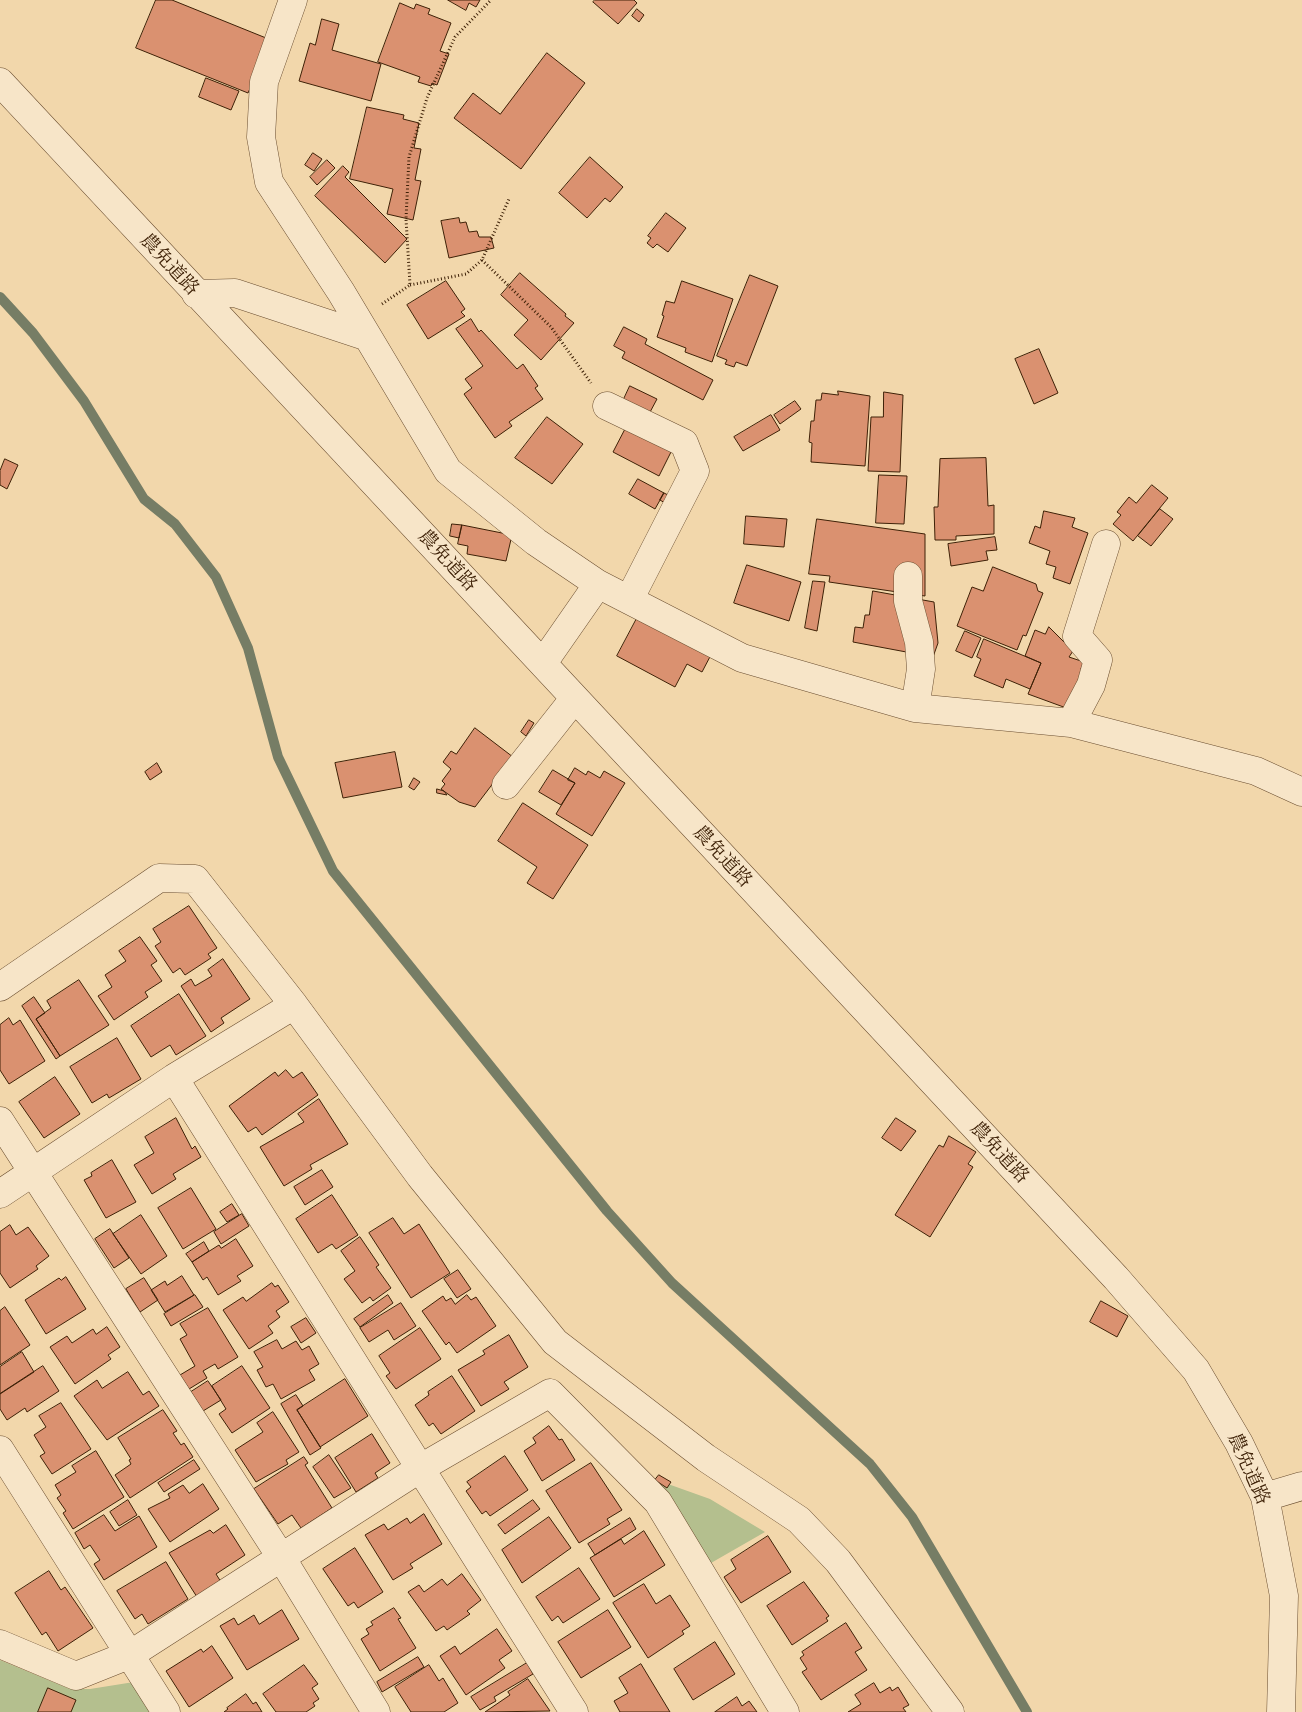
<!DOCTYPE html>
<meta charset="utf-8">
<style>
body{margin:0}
canvas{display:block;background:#f2d7ab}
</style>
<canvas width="1302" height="1712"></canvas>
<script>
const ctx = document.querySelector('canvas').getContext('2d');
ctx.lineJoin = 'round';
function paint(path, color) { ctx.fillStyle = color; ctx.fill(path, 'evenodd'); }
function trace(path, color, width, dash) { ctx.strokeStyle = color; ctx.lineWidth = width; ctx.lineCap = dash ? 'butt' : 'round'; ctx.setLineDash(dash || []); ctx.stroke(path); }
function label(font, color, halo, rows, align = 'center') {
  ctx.font = font + ' "Old Standard TT","Noto Serif JP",serif'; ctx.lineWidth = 4.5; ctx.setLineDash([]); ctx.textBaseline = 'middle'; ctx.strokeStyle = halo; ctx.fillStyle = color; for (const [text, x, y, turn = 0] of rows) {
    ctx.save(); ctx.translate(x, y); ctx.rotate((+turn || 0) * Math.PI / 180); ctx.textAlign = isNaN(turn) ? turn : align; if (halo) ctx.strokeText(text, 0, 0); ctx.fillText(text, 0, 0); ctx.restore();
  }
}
const green = new Path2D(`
 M654,1479L710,1499L765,1532L711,1563Z
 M0,1660L70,1689H90L134,1682L153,1712H0Z`);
const stream = new Path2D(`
 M0,297L33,333L84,401L144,499L175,524L216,577L248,648L278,757L333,871L607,1211L672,1283L870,1464L912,1517L1027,1712`);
const building = new Path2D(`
 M156,0H172L271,40L248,93L136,48Z
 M448,0H480L476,7L469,3L466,10Z
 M595,0H634L637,3L618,24L593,2Z
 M400,3L414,9L416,4L430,9L428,14L451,23L440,51L449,54L437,85L432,83L431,86L418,82L420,77L378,62Z
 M637,9L644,15L639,22L632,16Z
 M322,19L339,24L332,50L381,64L371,101L299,81L310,43L315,45Z
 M547,53L585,83L521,169L454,118L473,93L500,114Z
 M206,78L239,91L231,110L199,97Z
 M367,107L404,115L403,119L419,123L414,148L421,149L415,180L421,181L413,220L387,214L393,189L350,179Z
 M313,153L322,159L314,171L305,165Z
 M590,157L623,187L610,202L605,198L587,218L559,193Z
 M327,160L335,168L317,185L310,177Z
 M343,166L349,172L345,177L407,239L385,263L315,196Z
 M666,213L686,228L668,252L657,244L653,248L647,243L651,238L648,236Z
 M459,218L460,223L466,222L469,232L477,231L479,237H491L494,248L449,258L441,221Z
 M520,273L566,314L565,316L574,323L541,360L514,335L528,320L501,295Z
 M750,275L778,286L747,366L736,362L734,367L725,364L727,360L717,356Z
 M446,281L465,309L461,312L465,316L428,339L407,305Z
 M682,281L733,299L712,362L685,352L686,348L657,337L664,316L662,315L666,301L674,303Z
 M471,319L479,332L481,330L517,369L523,364L538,386L535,388L543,399L509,422L512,426L495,438L464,394L472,388L465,379L483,366L456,329Z
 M624,327L647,339L645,344L713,380L703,400L622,358L625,352L614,346Z
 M1039,349L1058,393L1034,404L1015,359Z
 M630,386L657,399L649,414L682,430L659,476L613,452L626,427L621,405Z
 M838,391L870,396L865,466L811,462L812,443L809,442L811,421H814L816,400H821L822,393L838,395Z
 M884,392L903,395L900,472L868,471L871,417H883Z
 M795,401L801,409L780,424L774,415Z
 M771,415L780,430L743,451L734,437Z
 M547,417L583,444L552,484L515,458Z
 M986,458L988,506L994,505V534L956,536V540H935L934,507H938L940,459Z
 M5,459L18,465L7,489L0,485V471Z
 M879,475L907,476L904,524L876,523Z
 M638,479L664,493L655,509L629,494Z
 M1152,485L1168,498L1133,541L1113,524L1121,515L1117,512L1129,497L1136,503Z
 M664,493L674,498L670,506L660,500Z
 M1160,509L1173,519L1151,546L1138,536Z
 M1044,511L1075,518L1072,527L1088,533L1070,584L1053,578L1056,567L1046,564L1050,551L1029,543L1035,526L1040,528Z
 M746,516L787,519L784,547L744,544Z
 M817,519L925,534V596L829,582L830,576L809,574Z
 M452,524L462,525L459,538L450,536Z
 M462,525L512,535L506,561L467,554L468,546L458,544Z
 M995,537L997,550L986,551L988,560L951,566L948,544Z
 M747,565L801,582L789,621L734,603Z
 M993,567L1036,584L1038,591L1043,593L1026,636L1023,635L1017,650L957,626L972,587L983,591Z
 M813,581L825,582L817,631L805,628Z
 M873,591L934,602L938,643L933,657L853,642L855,627L863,628L865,615H869Z
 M643,607L713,651L702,672L687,664L675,687L617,656Z
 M1049,627L1073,651L1069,657L1084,662L1081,669L1085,670L1069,709L1028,694L1041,663L1025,656L1035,630L1045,634Z
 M965,631L981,638L972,658L956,651Z
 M984,639L1041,663L1030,689L1006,679L1003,688L974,676L981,659L977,657Z
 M529,720L534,723L526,736L521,732Z
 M475,728L513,757L475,807L459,802L441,789L445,784L442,781L451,769L443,762L451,751L456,754Z
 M395,752L402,787L343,798L335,763Z
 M157,763L162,772L150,780L145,772Z
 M575,768L586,775L588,771L600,778L604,771L625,783L592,836L556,814L575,783L568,780Z
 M553,770L575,783L561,805L539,792Z
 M414,778L420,782L414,790L409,787Z
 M437,789L444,791L447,795L437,793Z
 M523,803L588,845L553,899L527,883L537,867L498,841Z
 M189,906L217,948L208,954L211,958L185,975L180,968L173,973L155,946L161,942L153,929Z
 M140,937L157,961L151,965L162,981L145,992L148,997L114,1020L98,996L112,987L105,975L126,961L119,951Z
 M223,959L250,999L221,1018L224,1023L211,1032L181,986L191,979L195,986L212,976L208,970Z
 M79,980L109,1025L60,1056L36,1019L51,1008L47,1001Z
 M179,994L206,1036L176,1055L170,1045L151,1057L131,1026Z
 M34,997L45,1013L36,1019L60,1056L56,1059L22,1006Z
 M9,1018L13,1025L20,1020L45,1061L9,1084L0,1070V1025Z
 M117,1038L141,1079L109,1098L107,1094L92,1103L70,1067Z
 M286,1070L293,1078L302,1072L318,1095L262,1135L256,1127L248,1132L229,1106L275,1072L278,1076Z
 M55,1077L80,1114L44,1138L19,1102Z
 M319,1099L348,1144L310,1165L312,1169L284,1186L260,1147L304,1122L298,1114Z
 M176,1118L192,1149L195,1146L201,1157L173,1174L176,1179L152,1194L134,1165L154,1153L145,1137Z
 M896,1118L916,1131L901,1151L882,1138Z
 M949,1136L976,1152L968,1164L973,1167L930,1237L895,1215L939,1145L943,1147Z
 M112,1160L136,1202L106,1218L84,1180L92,1176L91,1173Z
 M322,1170L333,1187L305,1205L294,1187Z
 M191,1188L216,1229L183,1249L158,1208Z
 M332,1195L358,1235L336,1249L332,1244L318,1253L296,1219Z
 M232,1204L239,1215L227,1222L220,1212Z
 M242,1214L249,1226L221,1244L214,1232Z
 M141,1215L167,1256L141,1274L113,1234Z
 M393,1218L404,1234L419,1224L450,1273L411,1298L369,1233Z
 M10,1225L16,1235L28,1227L49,1256L36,1266L38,1269L10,1288L0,1273V1232Z
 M110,1229L129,1258L114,1268L95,1239Z
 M360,1237L379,1265L376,1267L391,1288L373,1301L370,1297L362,1303L344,1279L355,1271L341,1251Z
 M236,1239L253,1266L237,1276L241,1281L218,1295L207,1277L203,1280L192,1262L219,1245L221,1248Z
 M204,1242L209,1251L192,1262L186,1254Z
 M458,1270L471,1289L457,1298L444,1279Z
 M182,1276L194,1295L165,1312L151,1290L165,1281L167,1285Z
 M66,1277L86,1309L46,1334L25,1300L59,1278L61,1280Z
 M144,1278L158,1300L140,1312L126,1289Z
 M272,1283L275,1287L278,1285L289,1302L276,1311L280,1317L268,1326L273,1333L249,1349L223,1310L243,1297L246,1301Z
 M195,1295L203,1307L171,1326L164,1314Z
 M388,1295L393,1303L360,1327L354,1319Z
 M467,1295L471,1300L476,1297L496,1326L457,1353L449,1342L446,1345L422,1311L443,1296L446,1301L451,1298L455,1304Z
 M1101,1301L1128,1316L1117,1337L1090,1322Z
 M401,1303L416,1326L394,1340L388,1330L369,1342L360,1328Z
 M5,1307L30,1345L0,1365V1311Z
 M208,1308L238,1357L218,1369L215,1364L203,1371L207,1378L189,1389L180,1375L195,1366L180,1339L187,1335L180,1324Z
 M306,1318L316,1333L301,1343L291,1327Z
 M107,1327L120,1347L108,1355L111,1359L75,1384L50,1347L67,1336L72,1343L93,1329L96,1334Z
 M420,1328L441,1359L396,1389L386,1376L390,1373L379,1356Z
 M509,1335L528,1367L504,1382L509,1389L481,1406L458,1370L485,1354L483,1351Z
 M277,1340L282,1349L296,1341L302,1350L309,1346L319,1364L309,1370L315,1380L281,1399L273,1384L266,1387L257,1370L263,1367L254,1352Z
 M22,1352L34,1372L0,1394V1367Z
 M43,1366L59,1391L27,1412L25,1408L7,1420L0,1409V1394Z
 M242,1366L270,1408L232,1433L219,1414L226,1409L212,1386Z
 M128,1372L143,1395L149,1391L159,1406L107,1440L74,1396L97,1380L102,1388Z
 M452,1376L475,1411L441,1434L433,1423L429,1426L415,1405L429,1395L428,1392Z
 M345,1379L368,1416L320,1447L297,1410Z
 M208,1381L221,1400L203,1411L191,1392Z
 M296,1395L303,1406L297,1410L321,1448L310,1455L281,1404Z
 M61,1403L91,1449L52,1474L40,1456L45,1453L34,1435L46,1427L39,1416Z
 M163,1410L177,1431L173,1433L181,1445L184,1443L193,1457L130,1498L115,1475L131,1464L129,1460L131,1459L118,1438Z
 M273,1412L299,1452L286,1460L288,1464L256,1482L235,1450L263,1432L257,1423Z
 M549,1426L559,1440L562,1439L575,1460L542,1481L524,1451L536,1443L533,1438Z
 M372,1434L390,1463L375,1473L378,1478L356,1492L335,1458Z
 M96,1451L124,1497L73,1529L63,1513L66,1511L57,1498L61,1495L55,1485L76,1472L72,1466Z
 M329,1455L351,1488L334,1498L313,1467Z
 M505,1456L528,1490L490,1516L486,1511L482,1514L466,1491L471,1487L467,1482Z
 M304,1457L308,1463L305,1465L332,1508L301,1528L292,1515L278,1524L254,1489Z
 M194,1460L200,1469L164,1492L158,1483Z
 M591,1463L622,1510L607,1519L610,1524L579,1543L546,1491Z
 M659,1475L671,1482L667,1488L655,1480Z
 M203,1484L219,1509L170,1542L148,1509L170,1498L168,1494L183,1485L189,1493Z
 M128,1500L137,1515L119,1526L110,1512Z
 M533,1500L540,1509L505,1534L498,1525Z
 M424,1514L442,1544L410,1564L413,1568L393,1580L365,1535L384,1524L388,1530L407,1518L410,1523Z
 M104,1515L115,1531L139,1516L157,1547L104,1580L94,1564L100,1560L90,1545L84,1549L75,1533Z
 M549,1517L571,1548L522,1583L502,1550Z
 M630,1518L636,1529L595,1555L588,1544Z
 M226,1525L245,1555L216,1574L221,1582L197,1597L169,1553L210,1530L213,1533Z
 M644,1531L665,1565L614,1597L590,1558L621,1539L624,1544Z
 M768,1536L791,1572L741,1603L724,1577L736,1569L731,1560Z
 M355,1548L383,1592L358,1608L354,1602L348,1606L323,1569Z
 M166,1562L188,1599L148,1624L142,1614L135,1619L117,1591Z
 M579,1568L600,1599L563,1623L558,1616L552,1621L536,1597Z
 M49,1571L61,1590L65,1587L93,1628L58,1651L46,1632L42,1635L15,1593Z
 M462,1574L481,1600L467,1611L470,1614L447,1630L444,1626L436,1631L408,1592L419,1585L424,1592L442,1579L447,1585Z
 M804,1582L829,1616L826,1618L828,1621L792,1645L767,1606Z
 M644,1584L656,1604L670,1595L690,1626L682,1631L684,1634L648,1658L613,1603Z
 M394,1608L401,1618L398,1619L416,1648L380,1671L361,1639L369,1634L366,1629L373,1625L371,1622Z
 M282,1610L299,1639L247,1670L220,1626L234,1618L238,1625L254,1615L259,1624Z
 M608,1610L631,1647L581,1678L558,1642Z
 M846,1623L862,1648L855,1652L867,1670L821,1700L802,1672L807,1669L800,1658L804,1655L802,1652Z
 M497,1629L512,1651L499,1660L505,1668L466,1695L440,1656L455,1646L460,1654Z
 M715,1642L735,1674L693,1700L674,1669Z
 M212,1646L233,1678L189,1707L166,1671L201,1649L203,1652Z
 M418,1657L424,1667L382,1692L377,1682Z
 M527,1663L533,1674L494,1697L496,1701L480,1710L471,1697Z
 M641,1664L670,1712H620L614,1701L628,1693L619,1678Z
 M304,1665L318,1684L312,1688L319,1699L313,1703L315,1706L306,1712H276L263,1694Z
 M429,1665L439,1681L443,1678L458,1703L444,1712H411L395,1687Z
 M528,1679L550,1711L485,1712L510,1695L508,1692Z
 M874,1683L880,1693L890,1687L892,1691L898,1687L909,1705L903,1708L906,1712H848L861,1704L855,1695Z
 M48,1688L76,1700L71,1712H38Z
 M246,1694L253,1704L256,1702L262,1712H224L228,1709L227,1708Z
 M737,1697L742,1706L749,1701L757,1712H715Z`);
const path = new Path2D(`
 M482,260L551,327L591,383
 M410,285L466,274L482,260L509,199
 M382,304L410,285L406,219L409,157L427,98L455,37L491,0`);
const minor = new Path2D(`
 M293,0L264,82L261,137L269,182L341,292L448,471L536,542L598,584L742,658L915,708L1071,723L1256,771L1302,792
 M0,82L1116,1278L1196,1370L1239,1443L1265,1497L1284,1596L1281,1712
 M196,294L235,293L368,337
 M607,406L684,443L695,471L629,600
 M908,576V601L919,642L921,669L915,708
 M543,663L598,584
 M1071,723L1091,685L1098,660L1077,636L1106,544
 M506,785L574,699
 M0,987L159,878L195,879L294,1005L420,1176L555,1342L706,1458L799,1520L838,1561L950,1712
 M174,1078L574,1712
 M0,1121L281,1557L376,1712
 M0,1194L174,1078L294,1005
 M0,1450L166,1712
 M1265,1497L1302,1486
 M0,1644L76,1676L131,1654L419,1469L550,1393L658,1502L785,1712`);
const streetNames = [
 ["農免道路",169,265,47],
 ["農免道路",447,561,47],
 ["農免道路",722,857,47],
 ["農免道路",999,1153,47],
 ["農免道路",1248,1469,66]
];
paint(green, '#b4bf8e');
trace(stream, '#767d65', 10);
paint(building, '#da9170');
trace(building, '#3e2107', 1);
trace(minor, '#6b4e30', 29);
trace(path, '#3e2107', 3, [1, 2.5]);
trace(minor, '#f7e5c8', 28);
label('19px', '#3e2107', '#f7e5c8', streetNames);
</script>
